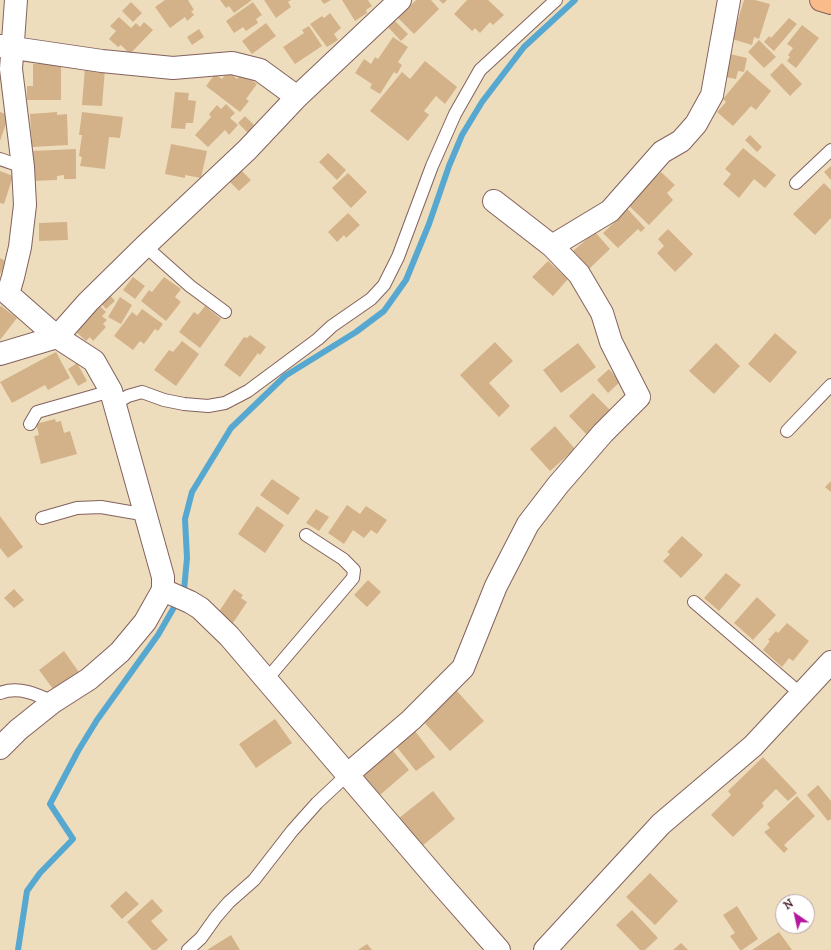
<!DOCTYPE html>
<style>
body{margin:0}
#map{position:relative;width:831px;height:950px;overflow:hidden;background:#eeddbc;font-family:"IM FELL DW Pica",serif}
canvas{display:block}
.north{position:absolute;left:775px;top:894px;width:40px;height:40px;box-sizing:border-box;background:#fff;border:1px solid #b7a5aa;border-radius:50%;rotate:326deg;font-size:11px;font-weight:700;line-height:16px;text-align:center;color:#4a1f2b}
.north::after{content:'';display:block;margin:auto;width:14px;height:18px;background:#b5179e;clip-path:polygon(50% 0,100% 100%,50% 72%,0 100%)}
</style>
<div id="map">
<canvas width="831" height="950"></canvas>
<div class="north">N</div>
</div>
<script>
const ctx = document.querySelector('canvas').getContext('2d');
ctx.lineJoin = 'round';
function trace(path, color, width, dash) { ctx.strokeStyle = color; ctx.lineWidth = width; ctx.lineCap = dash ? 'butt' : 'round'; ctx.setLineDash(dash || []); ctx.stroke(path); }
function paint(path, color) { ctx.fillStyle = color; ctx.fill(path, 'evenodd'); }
const stream = new Path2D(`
 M18,950L27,891L40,873L73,839L50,804L78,751L97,720L158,635L184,590L187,558L185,519L192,492L231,428L285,376L356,332L384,311L406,280L429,224L449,166L462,135L482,102L524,47L575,0`);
const building = new Path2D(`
 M165,0H188L194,10L191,11L194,15L187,21L185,17L170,28L155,7Z
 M220,0H252L234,13L229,6L226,8Z
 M264,0H291L288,2L291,7L276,18Z
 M321,0H331L324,4Z
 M342,0H368L372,6L366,10L367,13L355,21Z
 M416,0H431L439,9L414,34L398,18Z
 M439,0H447L443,4Z
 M467,0H488L504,15L493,25L490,22L480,33L475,28L472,31L454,14Z
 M744,0H755L770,4L759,39L754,37L752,45L732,39Z
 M131,2L142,13L133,22L122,11Z
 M253,2L262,15L256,19L258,23L246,31L243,27L234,33L226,21Z
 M330,13L341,28L334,34L338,40L327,47L310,24L322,16L324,18Z
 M119,17L131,28L136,23L140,27L144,22L153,30L130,54L121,45L118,47L109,39L116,31L110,26Z
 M789,18L797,24L774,51L764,42L769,36L771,38Z
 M394,20L408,34L401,41L387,26Z
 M266,23L276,36L252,54L242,41Z
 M802,25L819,38L796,68L787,61L790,57L788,55L793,48L787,44Z
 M309,26L322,46L295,64L283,47L304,33L302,30Z
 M199,29L204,37L192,45L187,37Z
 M393,37L408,47L398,62L402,65L397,74L394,72L380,94L370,88L372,84L355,73L364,59L371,64L375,57L378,59Z
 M759,40L776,57L764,68L748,52Z
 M730,54L747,58L744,72L738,71L736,79L725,77Z
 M425,61L457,87L445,104L436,96L424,111L429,115L408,141L370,111L402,72L410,79Z
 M782,63L802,84L790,96L770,75Z
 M33,64H61V100H27V86H33Z
 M85,67L105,69L102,106L82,105Z
 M747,70L771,91L756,110L751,106L733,126L717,112L726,102L723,99Z
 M228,71L237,79L242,72L257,84L246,99L249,101L240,112L206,86L215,74L222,79Z
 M175,92L189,93L188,100L196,101L193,123H186L185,129L171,128Z
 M226,104L235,113L230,118L238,125L229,135L225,130L208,147L195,135L211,117L209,114L217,105L221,109Z
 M0,112L9,115L0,141Z
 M57,112V115L67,114L68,145L32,147L30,114Z
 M82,112L123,117L120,138L109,137L105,169L80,166L82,157L79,156L82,135H79Z
 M245,116L257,128L250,135L238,123Z
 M750,135L762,147L757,152L745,140Z
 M171,144L207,151L201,178L185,175V178L165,174Z
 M743,148L776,175L765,188L754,179L739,198L723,184L731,174L725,169Z
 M76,149V179H64V175L57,176V180L32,181L31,151Z
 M328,153L346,170L337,180L319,162Z
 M831,166V180L824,172Z
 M240,169L251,180L239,191L228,180Z
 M0,171L13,176L4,204L0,203Z
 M661,172L675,185L667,193L673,200L649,225L625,202L654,173L657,176Z
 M348,173L367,192L351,208L332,188Z
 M824,183L831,190V218L815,235L793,214Z
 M624,205L645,228L641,232L638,229L618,248L603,233L619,218L615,214Z
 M348,213L360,225L346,238L344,235L337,242L328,232Z
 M67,222L68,240L39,241V223Z
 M668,229L693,254L675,272L657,253L664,246L658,239Z
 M595,232L610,249L589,269L573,251Z
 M0,258L7,262L0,274Z
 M548,261L568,279L553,296L532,277Z
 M133,277L145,286L135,299L123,290Z
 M164,277L181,289L175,297L181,302L166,321L141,301L149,290L152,292Z
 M108,293L115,301L106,309L99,301Z
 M120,297L132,305L121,324L108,317Z
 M97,303L106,312L102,316L107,320L103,324L106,327L93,341L90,337L86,341L73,329Z
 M1,306L17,318L0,340V307Z
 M205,306L221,319L200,348L179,332L194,312L198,315Z
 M142,309L163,324L158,331L155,329L144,344L140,341L133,350L114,336L132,312L137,316Z
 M775,333L797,352L770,383L748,364Z
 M250,335L266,347L260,355L258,353L240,377L224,365L244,337L247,338Z
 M182,341L199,354L176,386L154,370L169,350L173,352Z
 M495,342L513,361L489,383L510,406L499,417L460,375Z
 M578,343L596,367L561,393L543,370Z
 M716,343L740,366L714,394L689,371Z
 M56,352L70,378L48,390L45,385L12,403L0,382Z
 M77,363L87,381L78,386L68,369Z
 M609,369L620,382L608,393L597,380Z
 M593,393L612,412L587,435L569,416Z
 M55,419L56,422L61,421L64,433L70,431L77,454L41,464L34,436L39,435L36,424Z
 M555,426L575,449L550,471L530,449Z
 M272,479L300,498L288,515L260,495Z
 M831,481V492L825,487Z
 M347,505L360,514L366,506L387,520L377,534L371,530L364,538L353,530L344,544L328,533Z
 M257,506L284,525L265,553L238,534Z
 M316,509L329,517L319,531L306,523Z
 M0,516L23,547L8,558L0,548Z
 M682,536L703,555L681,578L663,561L670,554L667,552Z
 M726,573L741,585L719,611L704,598Z
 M368,580L381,592L367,607L354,595Z
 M14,589L24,600L14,608L4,598Z
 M234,589L243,595L241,598L247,602L233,623L218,613Z
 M757,597L776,615L753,640L734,623Z
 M787,623L809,641L793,661L789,658L782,667L763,650L770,641L768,640L776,631L778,633Z
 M64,651L81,675L56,693L39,670Z
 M456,690L484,721L450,751L422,720Z
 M275,719L292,743L256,768L239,744Z
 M415,731L435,757L416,771L396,746Z
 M390,747L409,770L380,795L361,773Z
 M763,757L797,793L788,801L776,789L762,803L764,806L733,837L711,815L731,795L728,791Z
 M818,785L831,801V819L828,821L807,795Z
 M433,791L455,819L422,846L399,818Z
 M797,796L815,816L784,845L788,849L784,853L764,832L770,828L767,824Z
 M650,873L678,901L655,925L626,897Z
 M126,891L139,904L122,919L110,906Z
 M152,899L163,911L151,921L168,940L156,950H152L127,922Z
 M737,906L758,939L742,950H740L730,936L735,933L723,915Z
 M632,910L658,938L645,950H640L616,925Z
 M779,932L792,950H752Z
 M231,935L240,950H207Z
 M681,943L688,950H673Z
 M367,944L372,950H358Z`);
const service = new Path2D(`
 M0,159L23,167
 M796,183L831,150
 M145,246L190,286L225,312
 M115,404L128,396L142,392L164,400L184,404L208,406L225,403L248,391L318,339L332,326L371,299L384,285L398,257L432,166L455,114L480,70L556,0
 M30,424L37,412L111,391
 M787,431L831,385
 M42,518L77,508L101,507L147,515
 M694,602L802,695
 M267,679L353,578L354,570L343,559L306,535
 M0,693C19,686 36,694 53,702
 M188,950L201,938L216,917L229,902L254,880L292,831L317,803L348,774`);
const minor = new Path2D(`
 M0,46L102,61L173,68L232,63L260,70L297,97
 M552,246L610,211L662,152L681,141L696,124L712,95L729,0
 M0,354L57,337L88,302L145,246L247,150L297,97L400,0
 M163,590L190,602L200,608L229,636L440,883L499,950
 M0,748L18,730L53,702L89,679L120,652L145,622L163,590V577L111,391L94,361L57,337L8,294L13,277L20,247L25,205L23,167L11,69L16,0
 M348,774L411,720L463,668L496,586L528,524L558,485L603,433L639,397L611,342L602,313L579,274L552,246L494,201`);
const tertiary = new Path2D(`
 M545,950L661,824L753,746L831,662`);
const primary = new Path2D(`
 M821,0L831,3`);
trace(stream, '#56a8d1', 6);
paint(building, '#d3b28a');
trace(service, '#83625e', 14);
trace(minor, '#83625e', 24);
trace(tertiary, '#83625e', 24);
trace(primary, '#83625e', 24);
trace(service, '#fff', 12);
trace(minor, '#fff', 22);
trace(tertiary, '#fff', 22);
trace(primary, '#fabb8b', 22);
</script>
